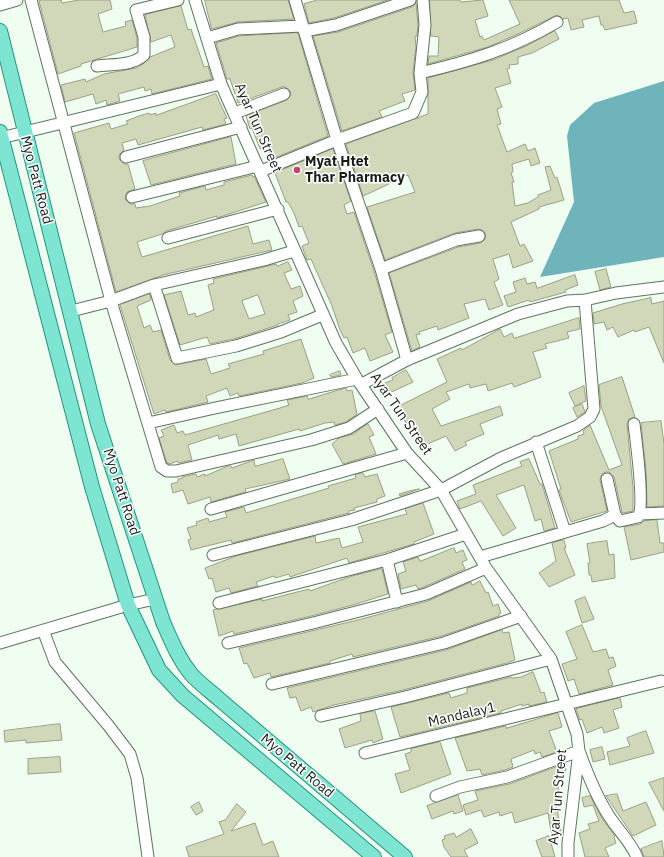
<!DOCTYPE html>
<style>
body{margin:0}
canvas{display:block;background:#effef0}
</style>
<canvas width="664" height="857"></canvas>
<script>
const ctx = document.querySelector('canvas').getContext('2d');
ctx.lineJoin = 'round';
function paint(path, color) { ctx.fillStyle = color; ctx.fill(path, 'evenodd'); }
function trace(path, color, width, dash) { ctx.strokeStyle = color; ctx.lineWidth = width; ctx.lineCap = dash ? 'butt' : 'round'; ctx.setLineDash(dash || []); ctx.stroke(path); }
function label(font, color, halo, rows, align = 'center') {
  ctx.font = font + ' "IBM Plex Sans",sans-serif'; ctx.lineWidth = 3; ctx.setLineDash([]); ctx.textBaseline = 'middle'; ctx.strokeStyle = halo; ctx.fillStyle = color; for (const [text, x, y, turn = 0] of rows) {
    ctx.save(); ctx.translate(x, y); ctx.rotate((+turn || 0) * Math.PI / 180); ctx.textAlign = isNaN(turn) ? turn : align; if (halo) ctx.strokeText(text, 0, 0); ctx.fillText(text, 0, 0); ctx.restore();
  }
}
const water = new Path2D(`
 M664,81V257L540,277L574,202L567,136L570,125L594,103Z`);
const building = new Path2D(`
 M43,0H61L62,3L79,0H110L112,9L98,14L103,32L126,26L125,22L132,20L137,38V47L81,64V66L58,74L39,1Z
 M205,0H288L294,19L238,22L212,29Z
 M318,0H388L334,18L309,23L304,4Z
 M430,0H460L461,2L483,0L488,16L475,20L480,37L482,36L484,40L520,24L509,0H619L624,13L634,11L637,23L605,30L603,25H601L599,16L582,20L584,27L571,30L568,18L563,19L557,15L520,33L488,47L428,64L429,56H438L439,37L431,36Z
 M416,3L418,25L417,36H415L416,47L413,72L415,90L402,94L405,101L379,111L382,117L342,131L313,36L338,32L412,7Z
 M181,6L188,30L191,29L204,67L208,66L212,79L152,94L151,89L145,91L144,87L118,94L120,101L107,105L106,100L96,104L93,94L65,102L61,85L85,79L86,82L104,74L136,68L143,64L150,57L175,47L171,35L151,42L145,15Z
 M555,31L559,39L532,53L518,57V64L509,65L510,68L507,69L511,83L495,88L502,107L497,109L501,124L497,125L507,152L525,144L528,151L535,148L540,163L531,166L529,159L512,164L513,172L511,173L514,182H512L515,206L528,203L538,197V195L551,190L545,167L550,166L555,178L557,177L564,200L539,207V209L511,222L520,246L524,244L533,261L513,268L509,254L493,259L499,279L494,282L503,305L489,310L485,299L464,304L469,318L438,330L437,326L419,332L420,334L416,335L420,347L412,351L389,273L458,247L481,243L485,239L486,234L482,230L478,229L455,233L385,260L367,207L415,192L408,175L388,182L389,184L363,196L346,144L428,114V78L493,60L526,46Z
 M298,33L328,136L272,159L267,146L260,149L252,128L250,129L246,116L287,100L291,95L290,91L285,87H282L238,103L230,79H227L216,43L239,36Z
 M216,94L227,118L224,119L226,124L203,130L202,127L138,145L136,139L122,143L124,150L119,155V159L124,164H128L135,189L127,192L125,199L130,204H135L136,208L150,206L180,196L179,193L205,186L206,190L224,185V182L252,175L253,177L254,176L266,202L226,215L217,218V216L166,231L162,234L137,242L142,257L248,226L253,244L269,240L272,250L163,275L116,292L74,133L109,123L111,129L128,124L126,121L139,116L149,113L150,115L156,113V115Z
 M231,137L236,164L151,185L143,161Z
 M333,149L351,201L344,205L347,214L354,212L374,271L392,332L385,335L393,352L370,361L365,348L353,353L347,337L344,338L340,330L332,306L311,259L307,260L302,246L309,243L302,226L299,227L294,213L288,202H286L275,173Z
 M288,262L292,270L284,273L291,289L300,286L303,296L293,301L297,312L288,315L290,320L278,324V325L234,339L210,344L207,337L180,345L164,295L181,291L188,315L195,313L196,317L214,310L208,285L214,283L213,279L276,264L277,266ZM258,295L265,314L249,319L242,301Z
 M606,269L611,287L600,290L595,272Z
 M575,275L578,285L565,290L566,292L530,302L529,300L508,307L504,296L516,292L513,282L525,278L527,284L535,282L537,288Z
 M150,294L151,300L137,306L144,328L150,325L153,332L161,330L170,360L175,365L206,359L211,374L230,368L228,364L264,354L263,351L301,339L314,378L302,383L239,396L238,393L230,396L227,388L206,396L208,402L166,412L165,410L154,414L120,305Z
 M651,298L652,304L664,301V363L649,327L635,332L634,330L618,337L613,327L607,330L604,322L594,324L593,313L622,304Z
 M579,318L580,329L567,332L569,338L545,344L547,348L533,352L541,377L514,387L512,383L488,391L486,384L470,388L469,384L446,392L450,399L432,409L441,426L500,406L503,415L480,424L484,434L465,442L467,445L455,451L446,436L423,446L418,435L416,436L409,422L406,423L397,407L447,382L437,359L461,348L462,350L500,329L504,337L512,333L514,338Z
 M406,370L413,382L385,395L380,385L393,380L392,378Z
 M340,371L341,375L331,377L330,375Z
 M622,377L635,417L629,419L627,424L633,488V511L623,513L622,512L614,477L609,472H606L602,474L600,480L607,511L571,522L559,490L561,489L549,451L578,439V436L584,434L583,431L590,425L609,470L622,465L601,406L599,385Z
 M584,386L586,401L575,406L569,393Z
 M346,388L347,391L352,390L357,414L346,422L335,425L334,422L325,423L300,431L299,429L239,446L236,434L219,439L218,435L188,445L192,460L178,463L177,461L170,464L167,463L159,438L164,436L161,430L174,425L177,433L183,431L185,435L280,408L289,405L287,400L307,396L308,399Z
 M582,404L585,412L577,417L573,408Z
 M661,421L664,444V506L647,507L646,472L641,423Z
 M368,424L374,435L369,437L376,454L343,464L332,444L339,438L353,434Z
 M283,459L290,479L245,489L246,492L211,502L210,497L188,504L183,490L173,493L171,484L178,482V479L183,478L182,477L196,474L197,477L205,474V476L228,466H231L232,468L254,460L255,466Z
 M529,459L540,484H542L555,528L544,531L541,519L535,521L524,485L496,495L516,528L503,536L481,501L460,509L457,501L476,494L473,485L522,466L520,462Z
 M363,473L365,477L377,474L385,496L377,499V502L354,508L355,510L349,511V513L232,543L231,540L191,550L188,540L191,539L187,528L197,525L196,522L208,518L209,522L227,517L225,512L244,507L246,513L329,488L328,486L356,478L355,475Z
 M419,489L400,496L399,494L409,491Z
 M423,503L434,534L414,542V544L349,563L347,558L290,577L289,574L275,578L274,576L256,582L258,586L231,593L229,588L216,592L212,578L209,579L205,568L236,556L315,536L316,543L339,538L342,548L363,542L358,527L403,515L407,514L405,509Z
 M657,520L660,543H664V552L631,560L624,527L640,524L644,521Z
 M564,540L566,548H564L575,575L549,587L539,573L556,561L552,543Z
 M607,541L609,555L614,554L615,578L592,582L591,575H589L588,563H590L587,544Z
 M454,548L456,553L463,550L467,560L462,562L465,569L424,587L418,589L416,585L401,589L398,574L406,571L403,562L418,557L420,561Z
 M382,569L388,594L353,605L311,616L234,634L233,631L219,636L213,610L262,599V601L309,589L310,591L352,576Z
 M480,581L486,593L488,592L493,606L498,604L501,613L499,614V616L442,636L353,657L352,654L330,661V663L271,677L270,673L254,678L247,663L244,664L239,648L358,620L428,601L471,582L472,585Z
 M585,597L594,619L582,623L575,601Z
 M582,625L593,652L606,649L609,658L613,657L616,666L608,670L613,685L579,694L574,679L568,681L562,664L577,659L566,632Z
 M502,630L503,633L509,632L515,660L507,663L403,690L334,705L313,712L311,707L301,711L296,697L290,698L287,688L446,650Z
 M533,672L541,693L544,692L547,702L529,706V704L522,706V704L501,711V713L400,737L391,707L449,693L451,698L467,693V688L511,677L512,678L521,677Z
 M620,698L622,707L613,710L619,728L604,733L602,727L587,733L582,719L580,720L576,709Z
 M375,711L383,739L373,743L372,740L345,748L339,729L361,721L360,714Z
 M558,713L562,727L549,731L557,752L542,757L540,752L535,754L534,750L511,759L513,767L505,770L482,775L480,769L467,771L455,738L506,726V728Z
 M60,724L62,740L26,743V740L5,742L4,731Z
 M646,731L654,753L610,765L607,752L630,746L627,738Z
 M440,742L451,774L401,793L395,774L410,770L405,754L411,752V749Z
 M602,747L605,759L593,762L590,750Z
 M60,757L61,772L28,774V759Z
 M565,764L566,771L555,774L559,791V796L555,798L561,831L551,832L548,813L515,823L512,812L500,816L499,812L484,817L481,810L466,815L463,805L478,800L475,791L509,784Z
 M664,778V811L649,783Z
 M617,794L623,811L646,802L656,825L633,836L606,796Z
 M458,795L463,811L454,814L453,811L432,819L427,806Z
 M590,796L603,820L615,836L614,837L616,843L605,848L609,857H585L579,833L590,829L588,824L599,821L593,805L584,807L582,798Z
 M199,802L203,811L196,815L191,807Z
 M237,804L246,812L231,831L255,823L263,845L273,841L279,857H189L186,847L224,834L219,822L225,820Z
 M471,829L478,843L464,850L468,857H451L444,847L442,840L445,839L444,836L454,833L456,837Z
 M549,836L555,857H542L536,841Z
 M662,841L664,857H644L641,849Z`);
const minor = new Path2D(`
 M31,0L111,301L161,467L167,471H176L311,440L349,428L378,409
 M195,0L221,84L336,343L357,379L407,453L441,490L486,568L551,659L577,734L579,751L568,843V857
 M295,0L337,140L381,269L407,360
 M0,5L17,0
 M304,31L336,25L410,0
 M207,38L238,29L302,26
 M97,66C112,64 132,66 144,55V37L136,10L178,0
 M420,73C471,61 511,49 557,22
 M235,113L284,94
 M1,138L221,84
 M126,157L241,127
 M261,171L337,140L413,113L422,92L420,73L425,25L423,0
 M132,197L258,166
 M168,238L278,209
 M381,269L456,240L479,236
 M154,285L177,358L236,346L281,332L322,315
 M71,311L111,301L154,285L264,260L294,251
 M362,384L407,360L518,314L567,301L585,300L616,293L664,287
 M148,423L215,408L357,379
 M536,442L565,532
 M607,479L615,515
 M211,509L407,453
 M640,514L664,513
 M213,555L351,520L441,490L501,458L577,426L590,417L594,409L585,300
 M480,557L603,521L615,515L620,521L638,517C645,507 636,440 634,424
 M387,560L397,602
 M219,603L387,560L466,534
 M43,630L55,662L108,725L130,754L137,778L148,857
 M0,643L128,605L155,599
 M228,643L313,623L426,594L486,568
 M272,684L444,643L521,616
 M321,716L405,697L551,659
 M365,753L661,681
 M436,796L460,787L507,777L579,751C587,773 596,796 609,816C618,830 630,841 637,857`);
const major = new Path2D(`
 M0,31L98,424L163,622C171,640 178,658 191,674C199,683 210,691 219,699L405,857
 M0,132L92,487L128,605L159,670L183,696L374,857`);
const markers = [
 [297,170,4,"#cb3f74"]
];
const streetNames = [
 ["Ayar Tun Street",258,128,66],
 ["Myo Patt Road",36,180,75],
 ["Ayar Tun Street",401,414,55],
 ["Myo Patt Road",121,492,72],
 ["Mandalay1",462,715,-13],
 ["Myo Patt Road",297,766,40],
 ["Ayar Tun Street",558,797,-85]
];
const poiNames = [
 ["Myat Htet",305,162],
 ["Thar Pharmacy",305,178]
];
paint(water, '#6fb3bb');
paint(building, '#d1d8ba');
trace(building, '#9aa084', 1);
trace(minor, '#5e7560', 13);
trace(major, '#23947d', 16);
trace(minor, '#fff', 11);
trace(major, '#7fe5d3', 14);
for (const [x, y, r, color] of markers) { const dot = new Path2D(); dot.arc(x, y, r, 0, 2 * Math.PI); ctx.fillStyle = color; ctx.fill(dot); trace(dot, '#fff', 1.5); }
label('14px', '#151e16', '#fff', streetNames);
label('bold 14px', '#151e16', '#fff', poiNames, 'left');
</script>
